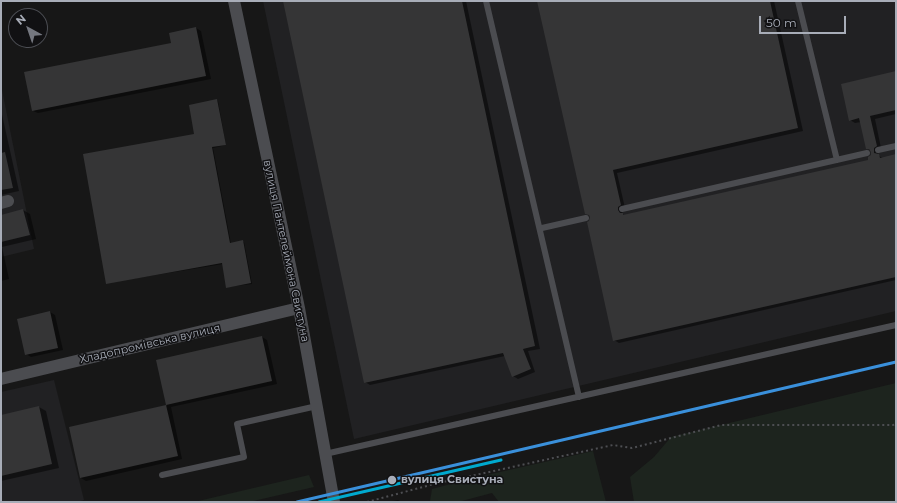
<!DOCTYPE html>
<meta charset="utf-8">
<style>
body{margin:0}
#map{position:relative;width:897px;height:503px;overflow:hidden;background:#171717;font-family:Montserrat,sans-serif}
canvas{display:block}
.frame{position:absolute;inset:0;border:2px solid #a8adb8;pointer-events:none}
.north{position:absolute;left:8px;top:8px;width:40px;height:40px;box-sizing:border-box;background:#111113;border:1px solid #4d4f55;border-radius:50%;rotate:320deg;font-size:11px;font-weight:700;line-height:16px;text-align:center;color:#a8adb8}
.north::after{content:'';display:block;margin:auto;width:14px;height:18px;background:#757880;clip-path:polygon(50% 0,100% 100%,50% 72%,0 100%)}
.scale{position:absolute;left:759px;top:16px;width:87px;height:18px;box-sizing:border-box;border:2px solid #a8adb8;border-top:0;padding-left:5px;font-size:12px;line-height:14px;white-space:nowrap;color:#a8adb8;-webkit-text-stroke:3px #111113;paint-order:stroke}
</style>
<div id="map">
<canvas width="897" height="503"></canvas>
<div class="frame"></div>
<div class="north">N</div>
<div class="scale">50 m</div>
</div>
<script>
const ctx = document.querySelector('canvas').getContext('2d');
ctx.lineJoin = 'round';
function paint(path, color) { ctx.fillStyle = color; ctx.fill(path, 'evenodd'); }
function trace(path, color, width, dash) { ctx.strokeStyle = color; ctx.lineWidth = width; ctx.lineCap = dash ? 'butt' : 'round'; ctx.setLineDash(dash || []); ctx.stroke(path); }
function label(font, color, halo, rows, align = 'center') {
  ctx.font = font + ' Montserrat,sans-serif'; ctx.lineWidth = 3; ctx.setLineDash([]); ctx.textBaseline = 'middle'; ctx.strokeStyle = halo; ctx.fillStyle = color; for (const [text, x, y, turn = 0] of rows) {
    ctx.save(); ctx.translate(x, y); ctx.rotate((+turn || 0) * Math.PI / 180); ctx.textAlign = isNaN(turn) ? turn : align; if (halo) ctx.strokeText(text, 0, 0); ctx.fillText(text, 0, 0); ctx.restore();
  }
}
const built = new Path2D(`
 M263,1H896V311L354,439Z
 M1,85L34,249L1,257Z
 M54,380L84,500L77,502H1V392Z`);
const green = new Path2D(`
 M896,383V502H634L630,477L654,457L671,437Z
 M593,451L606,502H499L492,493L458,502H431L430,501L432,489L478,477Z
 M309,475L314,487L249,502H194Z`);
const shadow = new Path2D(`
 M284,1H466L540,349L528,351L535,372L518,379L513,376L505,356L370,385L365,382Z
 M538,1H774L803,131L617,173L625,208L623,210L622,214L625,216L870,161L872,151L867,148L861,122L855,123L850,120L896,72V114L875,119L881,148L878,154L879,156L883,158L896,155V280L619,343L614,340L592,217Z
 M196,28L201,31L211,79L38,113L33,111L172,44Z
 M217,100L218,101L226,145L213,148L231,244L244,242L252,284L227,287L223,264L107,283L195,135Z
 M1,110L19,191L1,195Z
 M23,210L30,214L36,239L2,247L9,279L1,281V216Z
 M50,312L55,315L63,350L31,357L26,354Z
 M262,337L267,340L277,384L171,407L182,459L86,481L81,478L70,428L167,406L157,361Z
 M39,407L46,411L59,468L1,481V416Z
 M398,500L402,502H387Z`);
const building = new Path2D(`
 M283,1H462L535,346L523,349L531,369L512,377L503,353L364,383Z
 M537,1H770L798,128L613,170L621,205L618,207V210L620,213H623V215L868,160V157L871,155V152L869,149H866L859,118L849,121L841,84L896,71V110L870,116L877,146L874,148V153L879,154L880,158L896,154V277L613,341L587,222L589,221L590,217L589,215L585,214Z
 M196,27L206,76L32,111L24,72L171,43L169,33Z
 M217,99L226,145L212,147L230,243L243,240L251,283L226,288L222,263L106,284L83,154L194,134L189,105Z
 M5,152L13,188L1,190V153Z
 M23,209L30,235L1,242V215Z
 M50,311L58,348L25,355L17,319Z
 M262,336L272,381L166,405L156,360Z
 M166,405L178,456L80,478L69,427Z
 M39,406L52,464L1,476V415Z`);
const path = new Path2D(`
 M367,502L434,484L613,445L632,448L721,425H893L896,424`);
const lane = new Path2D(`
 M486,1L579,397
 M798,1L837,160
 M878,150L896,146
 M622,209L867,153
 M542,228L586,218
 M325,454L896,325
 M162,475L244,457L237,424L317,406`);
const street = new Path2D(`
 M234,1L299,308L334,502
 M1,203L8,201
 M1,379L299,308`);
const tram1 = new Path2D(`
 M297,502L896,362`);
const tram2 = new Path2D(`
 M319,502L501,460`);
const markers = [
 [392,480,5,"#a8adb8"]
];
const streetNames = [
 ["вулиця Пантелеймона Свистуна",286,251,78],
 ["Хладопромівська вулиця",150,344,-13]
];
const stopNames = [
 ["вулиця Свистуна",401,480]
];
paint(built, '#212123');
paint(green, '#1d241e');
paint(shadow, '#0007');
paint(building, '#353536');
trace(path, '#4d4e52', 2, [2, 3]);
trace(lane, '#4b4c50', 6);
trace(street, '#4b4c50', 12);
trace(tram1, '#3a90db', 3);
trace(tram2, '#00a9ce', 3);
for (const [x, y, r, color] of markers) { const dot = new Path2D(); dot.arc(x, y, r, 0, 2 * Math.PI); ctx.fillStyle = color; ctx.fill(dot); trace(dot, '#111113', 1.5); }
label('11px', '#a8adb8', '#111113', streetNames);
label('bold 11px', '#a8adb8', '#111113', stopNames, 'left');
</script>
